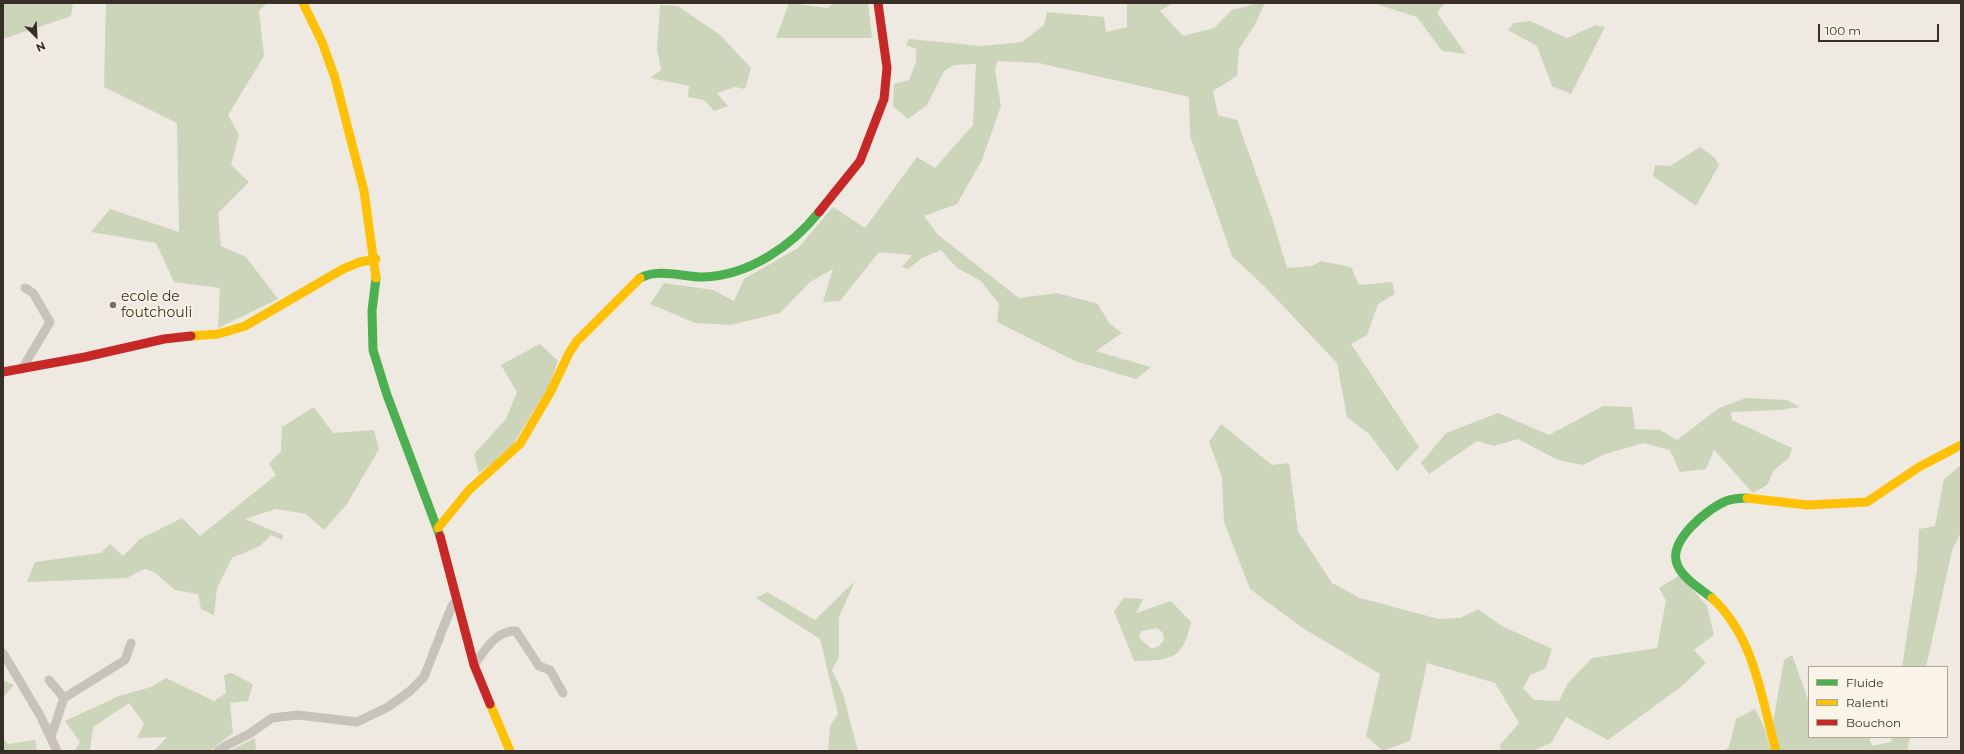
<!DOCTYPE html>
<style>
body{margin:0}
#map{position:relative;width:1964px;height:754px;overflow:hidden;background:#eeeae1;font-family:Montserrat,sans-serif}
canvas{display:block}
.frame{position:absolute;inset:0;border:4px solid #382f27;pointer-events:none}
.legend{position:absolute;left:1808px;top:666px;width:140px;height:72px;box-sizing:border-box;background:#fbf5e8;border:1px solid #ada69b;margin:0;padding:5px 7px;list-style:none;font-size:12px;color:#382f27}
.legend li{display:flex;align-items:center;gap:8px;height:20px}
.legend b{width:20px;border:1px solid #ada69b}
.north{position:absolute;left:16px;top:16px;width:40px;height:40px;-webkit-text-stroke:3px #fbf5e8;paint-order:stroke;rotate:156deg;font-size:11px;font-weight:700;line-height:16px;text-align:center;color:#382f27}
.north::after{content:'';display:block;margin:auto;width:14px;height:18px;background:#382f27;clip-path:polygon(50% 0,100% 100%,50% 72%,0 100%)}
.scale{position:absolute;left:1818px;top:24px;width:121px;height:18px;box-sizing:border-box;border:2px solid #382f27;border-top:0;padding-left:5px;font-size:12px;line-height:14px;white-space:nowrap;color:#382f27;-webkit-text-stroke:3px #fbf5e8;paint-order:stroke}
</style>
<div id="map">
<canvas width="1964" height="754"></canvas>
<div class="frame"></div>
<ul class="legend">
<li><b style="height:5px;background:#4caf50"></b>Fluide</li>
<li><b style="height:5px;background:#ffc107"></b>Ralenti</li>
<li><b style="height:5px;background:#c62828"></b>Bouchon</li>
</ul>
<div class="north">N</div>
<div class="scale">100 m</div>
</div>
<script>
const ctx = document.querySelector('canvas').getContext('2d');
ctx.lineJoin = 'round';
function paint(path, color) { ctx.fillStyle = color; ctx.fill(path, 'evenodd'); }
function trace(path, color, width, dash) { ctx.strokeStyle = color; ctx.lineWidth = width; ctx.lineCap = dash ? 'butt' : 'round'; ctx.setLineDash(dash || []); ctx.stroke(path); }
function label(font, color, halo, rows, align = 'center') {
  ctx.font = font + ' Montserrat,sans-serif'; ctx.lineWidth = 3.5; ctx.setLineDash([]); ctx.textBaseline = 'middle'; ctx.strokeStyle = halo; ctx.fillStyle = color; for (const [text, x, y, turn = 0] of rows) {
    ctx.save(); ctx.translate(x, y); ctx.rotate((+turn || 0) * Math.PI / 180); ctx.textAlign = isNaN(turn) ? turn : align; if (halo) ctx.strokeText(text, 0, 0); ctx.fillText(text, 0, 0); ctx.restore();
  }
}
const green = new Path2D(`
 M3,3H73L71,16L3,39Z
 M106,3H267L259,11L264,56L228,115L239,135L231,165L249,182L218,213L221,246L246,257L278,299L218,328L220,288L174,282L156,243L91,232L110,209L179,232L177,123L104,87Z
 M789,3L827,8L834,3H868L872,38H776Z
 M1127,3H1173L1160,11L1183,36L1214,28L1232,10L1258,3H1265L1254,26L1239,49L1237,76L1213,91L1218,115L1237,120L1273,221L1287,268L1312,266L1321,261L1351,267L1359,285L1392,282L1395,294L1378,304L1367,335L1351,344L1419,447L1397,471L1369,434L1347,417L1337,363L1267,289L1232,256L1190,136L1189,97L1039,63L997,61L995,71L1001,106L982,160L957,204L924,216L938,235L1019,298L1057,293L1098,304L1109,323L1122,333L1096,351L1151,367L1136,379L1075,361L997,322L999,304L981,281L957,268L941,250L922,258L908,269L902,267L912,255L879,252L840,301L823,302L833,269L810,282L780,313L730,325L695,323L650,304L664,283L713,290L734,301L744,279L798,248L833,207L865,228L917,157L935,168L973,125L976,64L954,65L944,71L927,105L908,119L893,106L894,84L909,80L916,62V49L906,45L909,39L981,46L1022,42L1044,25L1047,12L1104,17L1106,32L1127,27Z
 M1378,3H1445L1437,13L1466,54L1442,51L1417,17L1379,5Z
 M660,5L678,6L720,35L751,68L745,89L735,87L717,93L728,106L714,111L704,100L688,97L689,86L650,78L661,70L657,49Z
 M1530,21L1567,38L1596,25L1605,27L1571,94L1552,86L1537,46L1508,30L1514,23Z
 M1700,147L1714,157L1719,165L1696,206L1653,176L1655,165L1670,166Z
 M540,344L558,361L549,386L509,451L479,473L474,454L506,419L517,392L501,365Z
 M1746,398L1787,400L1800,407L1780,410L1731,412L1732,420L1792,448L1789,458L1774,470L1767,485L1753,493L1714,450L1706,469L1680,472L1670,450L1643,443L1605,454L1583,465L1558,460L1518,439L1494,446L1477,441L1429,474L1421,463L1446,433L1498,413L1549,435L1603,406L1632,407L1635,429L1660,430L1677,440L1719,408Z
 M314,407L333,433L374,430L379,449L347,504L324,530L306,514L276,509L245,519L283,535L282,540L271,535L260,546L232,558L217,588L214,615L201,609L198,594L175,590L154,572L144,569L127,578L27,582L35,562L101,553L110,544L123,556L140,539L182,518L200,536L276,475L269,464L281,451L282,427Z
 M1221,424L1272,465L1289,463L1298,531L1332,583L1360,598L1439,619L1460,618L1478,609L1502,626L1552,649L1546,668L1530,675L1523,688L1534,700L1559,701L1568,683L1592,658L1657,648L1666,601L1659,588L1680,575L1707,606L1714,635L1694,650L1706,663L1682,686L1608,740L1566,717L1551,743L1532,751H1501L1500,745L1519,723L1495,683L1427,663L1410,741L1383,751L1366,736L1380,674L1301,627L1250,589L1224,522L1222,477L1209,442Z
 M1961,465V532L1952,551L1926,667H1902L1917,570L1919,529L1935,526L1944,479Z
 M855,581L839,617V657L832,670L843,694L858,751H828L830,726L838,714L820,639L756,598L767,592L815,620Z
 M1124,598L1143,599L1136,613L1171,601L1191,622C1183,661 1170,660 1134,661L1114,611ZM1157,628L1163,633L1164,640L1159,646L1152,649L1139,638L1141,631Z
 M1792,655L1809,702V737H1869L1872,746L1891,742L1892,737H1910L1907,751H1780L1773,722L1784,660Z
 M231,673L253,684L248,701L230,703L233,733L210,751H154L167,737L137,738L144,724L129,703L93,727L90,751H74L80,742L65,721L119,696L151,687L166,678L214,701L226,693L224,675Z
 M3,680L14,685L3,697Z
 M1755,709L1764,727L1771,751H1724L1729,747L1736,719Z
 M3,738L8,744L35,740L37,751H3Z
 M255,738L256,751H229Z`);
const street = new Path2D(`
 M22,369L50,322L33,293L25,288
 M3,653L41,717L57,751
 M474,665C485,650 496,630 516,631L539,666L550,670L563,693
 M49,680L64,698L51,737
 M64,698L125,660L131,643
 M218,751L227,745L249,734L272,718L298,715L357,722L388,707L410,691L424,677L449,613L453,604L457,601`);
const fast = new Path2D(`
 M376,278L372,311L373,350L387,395L440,536
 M640,278C659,268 683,277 703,277C748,276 792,246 819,212
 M1712,598C1701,589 1682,578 1677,564C1668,541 1707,509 1726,501C1732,499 1740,498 1747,498`);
const slow = new Path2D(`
 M303,3L322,42L335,78L364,191L376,278
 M191,336L218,334L245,326L343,269L360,262L376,259
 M1747,498L1807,505L1867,502L1919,467L1961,445
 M438,528L469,490L520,444L551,391L569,353L577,341L640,278
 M1712,598C1755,638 1761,697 1776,751
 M490,704L510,751`);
const jam = new Path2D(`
 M819,212L860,161L884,99L887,68L878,3
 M3,372L85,357L164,339L191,336
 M440,536L474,665L490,704`);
const markers = [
 [113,305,4,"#787068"]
];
const poiNames = [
 ["ecole de",121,297],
 ["foutchouli",121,313]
];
paint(green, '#ccd5ba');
trace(street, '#c7c2ba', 9);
trace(fast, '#4caf50', 9);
trace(slow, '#ffc107', 9);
trace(jam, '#c62828', 9);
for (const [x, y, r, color] of markers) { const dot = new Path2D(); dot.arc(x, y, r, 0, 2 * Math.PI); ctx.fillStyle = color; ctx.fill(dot); trace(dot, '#fbf5e8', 1.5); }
label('14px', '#382f27', '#fbf5e8', poiNames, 'left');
</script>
